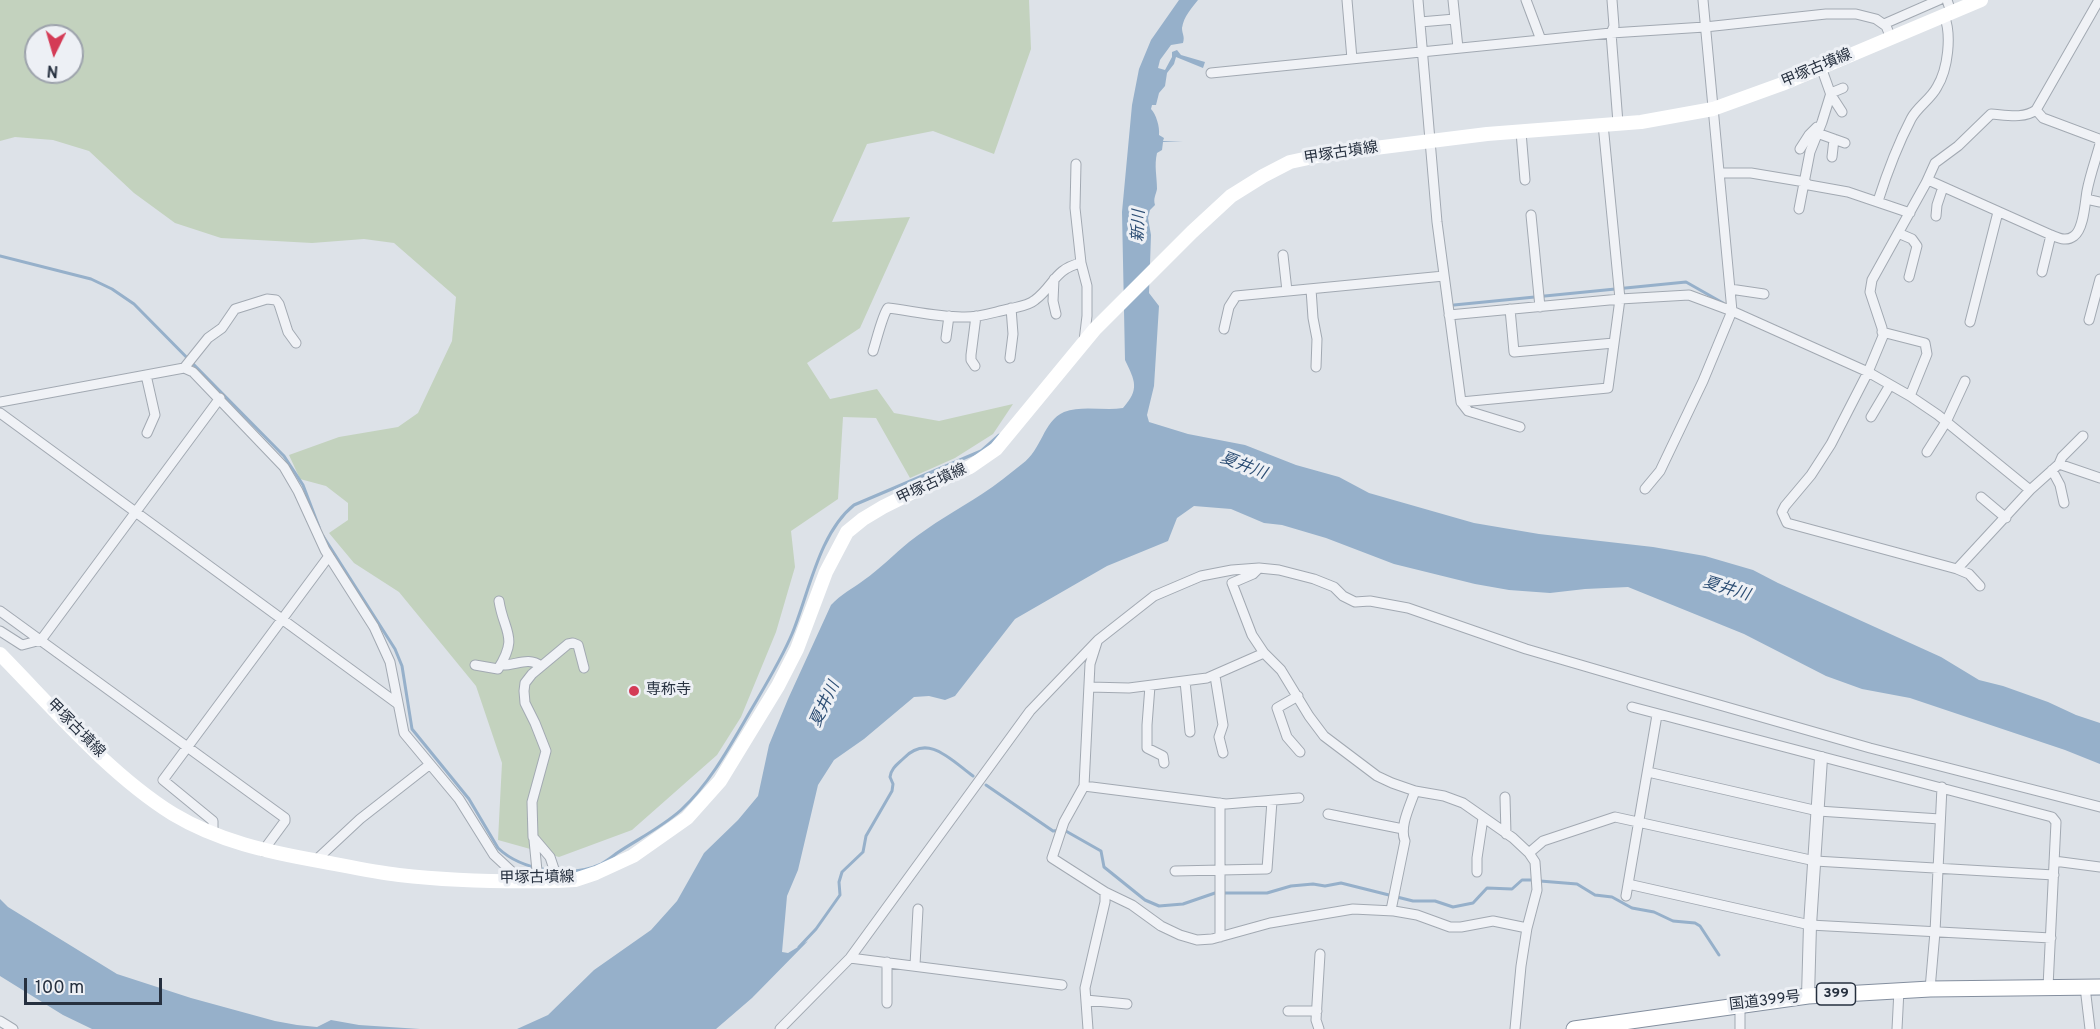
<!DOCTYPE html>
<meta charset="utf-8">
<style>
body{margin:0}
#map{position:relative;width:2100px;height:1029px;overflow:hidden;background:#dde2e8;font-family:Overpass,sans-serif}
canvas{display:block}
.north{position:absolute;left:24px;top:24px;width:60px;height:60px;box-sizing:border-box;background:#edf0f5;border:2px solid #9da3ac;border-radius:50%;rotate:185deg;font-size:16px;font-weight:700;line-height:24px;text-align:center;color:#26303f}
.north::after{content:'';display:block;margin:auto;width:21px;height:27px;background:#d43b56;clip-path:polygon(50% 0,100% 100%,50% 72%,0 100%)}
.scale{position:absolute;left:24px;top:978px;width:138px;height:27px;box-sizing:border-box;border:3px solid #26303f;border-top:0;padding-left:8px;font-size:18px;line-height:21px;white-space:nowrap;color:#26303f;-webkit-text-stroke:4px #edf0f5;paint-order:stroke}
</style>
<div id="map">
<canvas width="2100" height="1029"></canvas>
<div class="north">N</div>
<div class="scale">100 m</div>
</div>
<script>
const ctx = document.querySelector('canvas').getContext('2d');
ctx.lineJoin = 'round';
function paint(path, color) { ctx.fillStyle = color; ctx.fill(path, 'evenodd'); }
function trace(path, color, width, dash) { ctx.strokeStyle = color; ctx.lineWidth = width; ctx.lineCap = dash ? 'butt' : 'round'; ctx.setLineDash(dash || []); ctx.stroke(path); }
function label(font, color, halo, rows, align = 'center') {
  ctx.font = font + ' Overpass,"Noto Sans JP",sans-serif'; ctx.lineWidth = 6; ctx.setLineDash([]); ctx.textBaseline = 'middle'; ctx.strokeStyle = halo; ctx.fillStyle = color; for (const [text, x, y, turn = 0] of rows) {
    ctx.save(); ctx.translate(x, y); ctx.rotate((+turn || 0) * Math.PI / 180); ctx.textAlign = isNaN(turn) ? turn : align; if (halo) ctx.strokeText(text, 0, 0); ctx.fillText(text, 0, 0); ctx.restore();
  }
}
const green = new Path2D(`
 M0,0H1029L1031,49L994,154L933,131L867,144L832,222L910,217L860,328L807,363L830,399L877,389L894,413L939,421L1013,404L993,434L955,458L910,478L876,418L843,417L838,499L791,531L795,567L776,632L741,717L717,755L632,830L559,857L498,840L502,763L476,686L399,592L354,563L329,533L348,520V503L326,486L300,479L289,455L339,437L398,427L418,413L452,341L456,297L394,243L364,239L312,243L221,238L175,223L134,193L89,151L53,140L15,137L0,141ZM36,36H72V72H36Z`);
const water = new Path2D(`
 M1179,0H1198C1191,9 1184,16 1182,28C1182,34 1185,36 1183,43L1171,45L1160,60L1158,68L1165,70L1172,57V52L1177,50L1181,55L1205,62L1203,68L1176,57L1174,64L1167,73L1165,86L1159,93L1156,105H1152L1151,109C1156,114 1160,127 1159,135L1164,138L1163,141L1183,142H1163L1162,150L1157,153C1154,166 1157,176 1157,189C1156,195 1153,198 1155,205L1150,210L1148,218L1151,235L1149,293L1159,306L1154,386L1147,415L1149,422L1188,434L1245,445L1296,465L1339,477L1369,493L1474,523L1539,534L1653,547L1705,556L1753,570L1778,583L1941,657L1979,680L2003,686L2048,702L2076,715L2100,723V764L2065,750L1910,698L1862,689L1826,676L1744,634L1628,587L1585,589L1550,593L1509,590L1475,584L1394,564L1326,538L1282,525L1264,523L1231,509L1194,506L1177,518L1168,541L1107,566L1015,619L955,696L945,700L929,696L914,697L864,739L834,760L818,785L798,870L787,896L782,952L788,953L808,941L752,998L716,1029H517L548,1015L594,970L651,930L677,901L704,853L738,820L758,796L769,745L788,699L831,605C841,594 852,589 864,580C880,569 894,554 909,542C932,524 957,510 982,494C996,485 1009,474 1022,464C1042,450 1043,421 1064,412C1082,405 1104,411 1123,408C1140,389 1135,381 1125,360L1122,212L1132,105L1139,69L1151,40Z
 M0,899L8,907L117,974L191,998L275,1021L297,1025L317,1027L331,1020L359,1025L420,1029H92L63,1015L0,976Z`);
const stream = new Path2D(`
 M0,256L91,279L112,289L134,304L284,456L303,485L319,527
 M1454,305L1686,282L1723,303
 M323,536L395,649L402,666L412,729L469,799L498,848C522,871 571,878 601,864C607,861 612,857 617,853C638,839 662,827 681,810C711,782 730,746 751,710C765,686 781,660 792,634C809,593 819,533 854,505L981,451L999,435
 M986,785L1053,831L1064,830L1101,851L1104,867L1145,900L1159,906L1183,904L1215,893H1267L1291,886L1313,884L1325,886L1341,883L1413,901H1435L1453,907L1473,903L1487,888L1512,889L1522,880H1533
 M1540,881L1577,884L1595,895L1612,897L1632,908L1654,912L1673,921L1695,923L1700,926L1719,955
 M799,947L816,929L840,895L839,882L842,872L863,852L866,836L892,791L893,784L890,777C891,768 898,764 904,758C928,733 951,760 973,776`);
const minor = new Path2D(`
 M1347,0L1352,59
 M1418,0L1437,222L1461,402L1608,388L1620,299L1603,124
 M1453,0L1458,48
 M1526,0L1541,40
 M1612,0L1614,26L1611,33L1618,123
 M1947,0L1951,12
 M1420,22L1455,19
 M1884,24L1939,0
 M1821,67L1831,95L1842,112
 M1211,73L1611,33L1705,27L1826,14H1856L1876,19L1886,26L1891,38
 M1521,132L1525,180
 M1817,133L1845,143
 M1800,149L1809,135L1817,127
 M1832,157L1834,139
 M1076,164L1075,208L1081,263L1087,286V316L1084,341
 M1720,173H1751L1805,182L1809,185L1848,192L1910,213
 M1928,180L2051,235C2059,238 2066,242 2074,236C2084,229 2085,202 2087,191C2090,175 2096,159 2100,144L2099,139L2043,118L2036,110
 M2086,199L2100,202
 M1878,201C1887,173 1897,146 1911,119C1917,107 1931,99 1937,87C1948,69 1952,35 1944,15
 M1799,209L1810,152L1822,122L1831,93L1843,88
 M1531,215L1540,307
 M1936,216L1937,205L1943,187
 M1898,233L1912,239L1917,246L1909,277
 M1283,255L1287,291
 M2042,272L2051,235
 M1054,279L1053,301L1056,314
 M1311,289L1313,318L1317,339L1316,367
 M1730,289L1764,294
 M1510,309L1514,352L1614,343
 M1449,315L1620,299L1689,295L1732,311L1868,372L1910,396L1938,415L2030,490
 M2089,320L2100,279
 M1970,322L1998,212
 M1224,329L1229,307L1236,296L1444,276
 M1882,332L1925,343L1927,354L1910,396
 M946,338L949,316
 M873,351C876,342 883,313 888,308C912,311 938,317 962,317C978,318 994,312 1009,309C1017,307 1028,306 1035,300C1054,286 1054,269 1081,263
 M1010,358L1013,334L1011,308
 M975,366L971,360V355L976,316
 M184,368L208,338L222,328L235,309L267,299L276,300L279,304L288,332L296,343
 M146,375L155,415L147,433
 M0,402L184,368L193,372L284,467L298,491L325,550L374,627L390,662L404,733L459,799L494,855L522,881
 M1461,402L1468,411L1520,427
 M0,413L398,704
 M1871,417L1890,385
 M1927,452L1946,422L1965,381
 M2059,464L2062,457L2083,436
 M2052,470L2060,485L2064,503
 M1645,489L1660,471L1703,381L1732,311L1703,0
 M1981,497L2006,518
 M1259,568L1253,574L1232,583L1252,635L1264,653L1281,670L1309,716L1324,736L1377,776L1392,783L1415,791L1444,796L1463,803L1513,838L1529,853L1535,862L1537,890L1527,928L1521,966L1515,1029
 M1957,569L2030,490L2059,464L2100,478
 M1980,586L1969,574L1957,569L1787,523L1782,512L1785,506L1811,475L1831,444L1868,372L1883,336L1882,328L1870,292L1872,280L1926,183L1935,163L1958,146L1991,114C2006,115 2024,119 2036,110L2099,0
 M0,611L285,818V821L263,851
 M0,631L22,645L41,640L220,398
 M475,665L498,669C519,636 504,633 499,601
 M501,665C515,666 528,656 541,666
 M1215,676L1223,725L1219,737L1223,753
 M1185,681L1190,732
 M1150,686L1147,725V748L1163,756L1164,763
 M1089,687L1129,688L1207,678L1264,653
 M1298,696L1277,708L1287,737L1300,752
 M1632,707L2052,817L2056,822L2048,987
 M1648,772L1818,811L1940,819
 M1084,786L1226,804L1299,798
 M1505,797L1506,834
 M1328,814L1403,829
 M213,834V821L163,780L329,556
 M534,840L538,881
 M1529,853L1543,841L1615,817L1815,861L2054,875
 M315,861L360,819L429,765
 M2054,861L2100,867
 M1175,871L1267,869L1272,801
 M1477,872V858L1483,818
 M558,881L550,857L533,837L532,802L546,751L535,723L525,703L524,691L525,683L532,674L568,644L573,643L578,645L584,668
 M1628,884L1810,925L2051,938
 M1105,892L1132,905L1161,926L1180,935L1197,940L1212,939L1270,923L1353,909L1394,911L1417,915L1450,927H1461L1493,921L1527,928
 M1626,896L1657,715
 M1391,910L1405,841C1399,827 1410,806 1415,791
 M1220,937V803
 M850,958L1062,985
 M915,965L918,909
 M2085,987L2090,1029
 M1930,989L1935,932L1942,787
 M1086,1000L1127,1004
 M887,1003V962
 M1740,1005V1029
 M1288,1011H1317
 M0,1021L13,1029
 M780,1029L850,958L1030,711L1098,640L1154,596L1201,576L1232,570L1259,568L1279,570L1314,579L1334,587L1343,596L1355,602L1370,601L1408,608L1526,649L1639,682L1870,748L2100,807
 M1088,1029L1085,988L1105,902V892L1052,858L1064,822L1084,786L1090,664L1097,642
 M1319,1029L1316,1020L1320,954
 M1897,1029L1899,990`);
const tertiary = new Path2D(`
 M1808,996L1810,925L1821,758`);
const secondary = new Path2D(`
 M0,654C53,708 109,774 173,814C218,841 268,852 319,861C346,866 372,872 399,875C451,881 505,882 558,881L575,880L596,873L633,856L687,818L720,781L778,686L797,649L826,572L847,532L863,519L883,507L921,488L970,467L996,449L1095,329L1192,232L1231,196L1263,176L1290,162L1327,154L1487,134L1641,122L1713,109L1782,84L1981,0`);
const trunk = new Path2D(`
 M1574,1029L1808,996L1930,989L2100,987`);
const markers = [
 [634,691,6,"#d43b56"]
];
const shields = [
 [1836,994,39]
];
const shieldNames = [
 ["399",1836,994]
];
const streetNames = [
 ["甲塚古墳線",1817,69,-23],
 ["甲塚古墳線",1341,154,-9],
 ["甲塚古墳線",932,485,-25],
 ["甲塚古墳線",75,729,45],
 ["甲塚古墳線",537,879,-1],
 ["国道399号",1765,1002,-7]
];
const poiNames = [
 ["専称寺",646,691]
];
const waterNames = [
 ["新川",1140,226,-88],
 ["夏井川",1243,467,21],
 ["夏井川",1726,590,17],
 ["夏井川",826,705,-65]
];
paint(green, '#c3d2be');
paint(water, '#96b0ca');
trace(stream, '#96b0ca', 3);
trace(minor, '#a2a9b2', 11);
trace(tertiary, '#a2a9b2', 14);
trace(trunk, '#848f9f', 17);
trace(minor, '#f0f2f6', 9);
trace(tertiary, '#f0f2f6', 12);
trace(secondary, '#fff', 14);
trace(trunk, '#fff', 15);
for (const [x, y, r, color] of markers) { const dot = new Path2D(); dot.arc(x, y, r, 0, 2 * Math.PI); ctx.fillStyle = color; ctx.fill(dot); trace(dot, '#edf0f5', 2); }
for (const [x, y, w] of shields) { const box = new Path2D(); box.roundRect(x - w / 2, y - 11, w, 22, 4.5); ctx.fillStyle = '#edf0f5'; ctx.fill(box); trace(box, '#26303f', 1.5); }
label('bold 14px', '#26303f', null, shieldNames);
label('15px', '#26303f', '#edf0f5', streetNames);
label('15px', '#26303f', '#edf0f5', poiNames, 'left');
label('italic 16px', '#2e4f75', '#edf0f5', waterNames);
</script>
